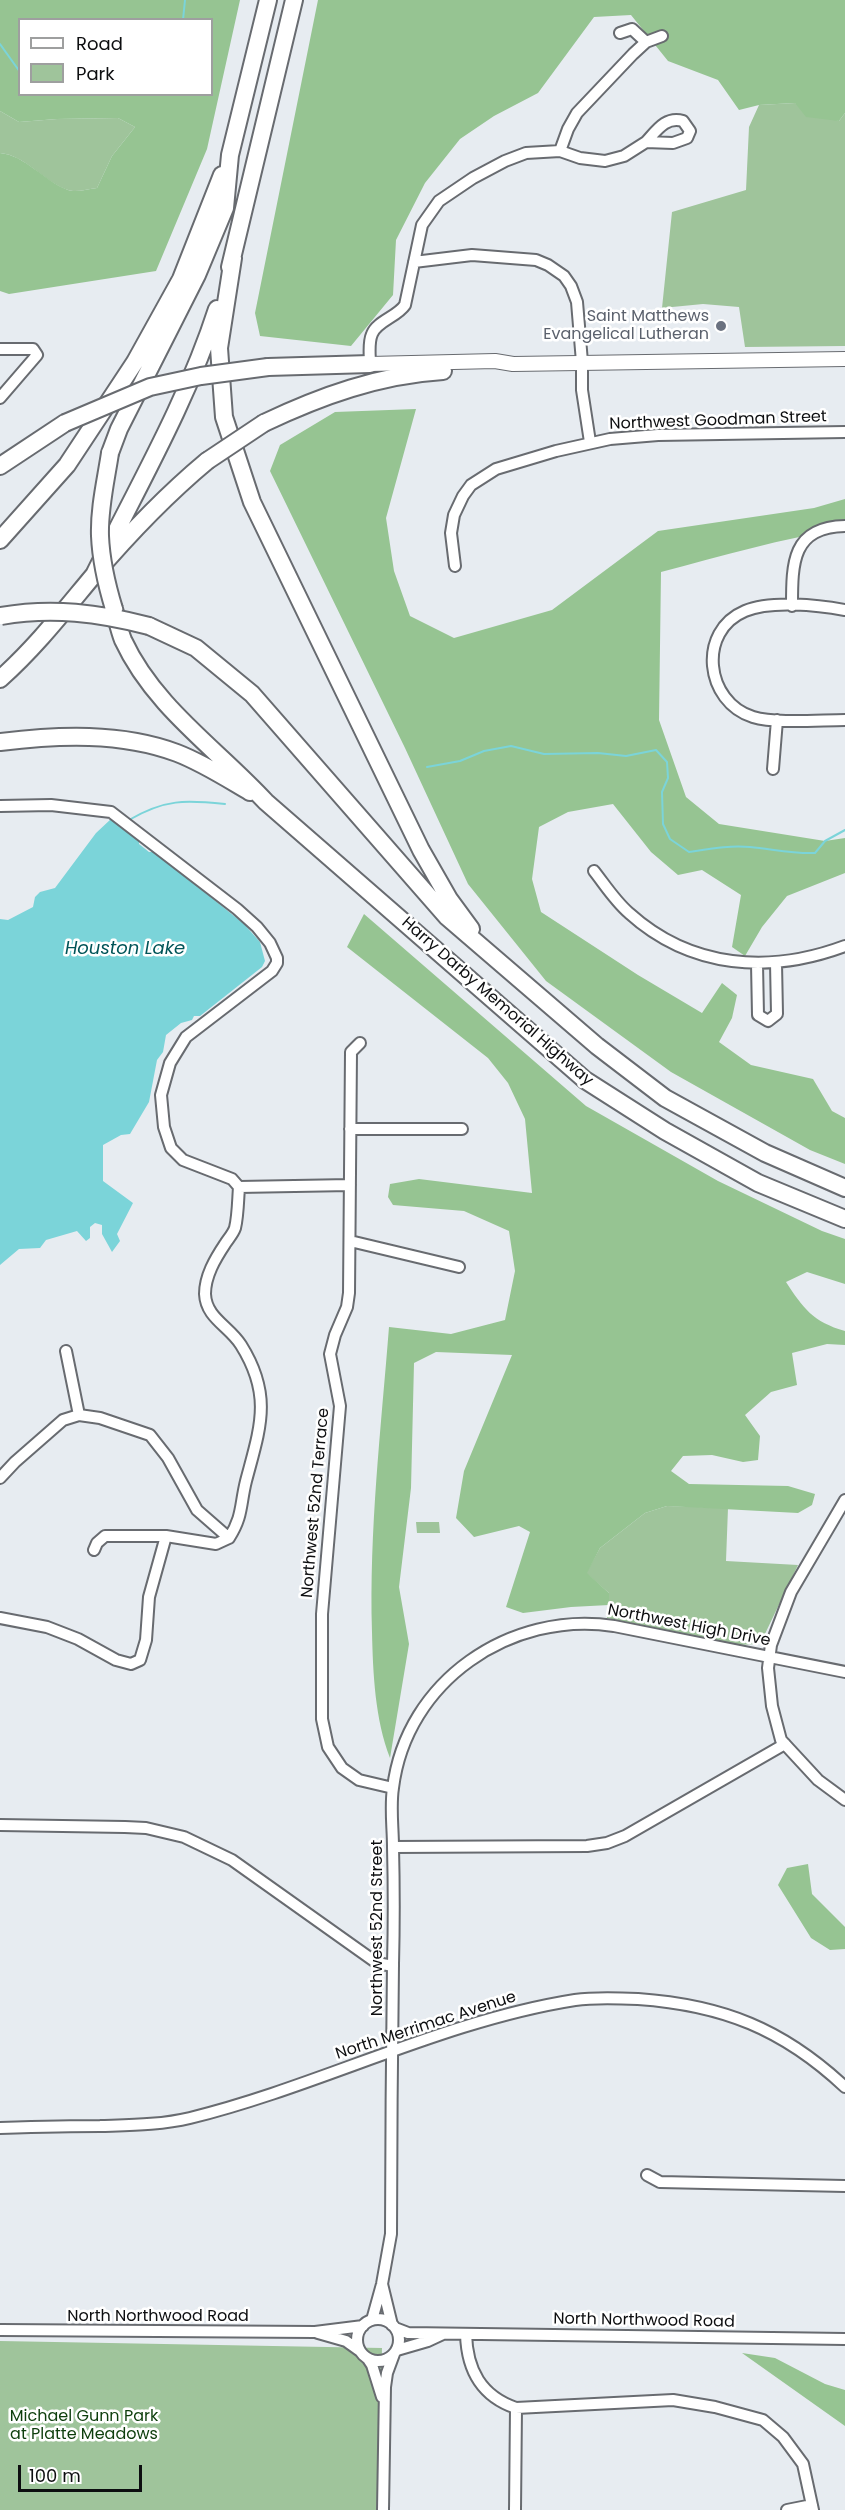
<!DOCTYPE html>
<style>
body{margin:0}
#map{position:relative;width:845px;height:2510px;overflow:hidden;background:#e7ecf1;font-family:Poppins,sans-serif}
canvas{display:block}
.legend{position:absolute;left:18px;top:18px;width:195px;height:78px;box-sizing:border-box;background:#fff;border:2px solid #9e9f9f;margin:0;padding:8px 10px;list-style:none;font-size:18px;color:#0d0e10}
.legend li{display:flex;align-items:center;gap:12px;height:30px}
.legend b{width:30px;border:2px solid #9e9f9f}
.scale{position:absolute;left:18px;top:2465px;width:124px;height:27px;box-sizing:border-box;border:3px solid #0d0e10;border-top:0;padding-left:8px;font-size:18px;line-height:21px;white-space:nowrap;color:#0d0e10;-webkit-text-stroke:4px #fff;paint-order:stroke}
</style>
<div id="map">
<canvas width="845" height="2510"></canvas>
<ul class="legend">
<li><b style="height:8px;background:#fff"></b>Road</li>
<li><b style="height:16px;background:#9fc49b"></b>Park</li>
</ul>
<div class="scale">100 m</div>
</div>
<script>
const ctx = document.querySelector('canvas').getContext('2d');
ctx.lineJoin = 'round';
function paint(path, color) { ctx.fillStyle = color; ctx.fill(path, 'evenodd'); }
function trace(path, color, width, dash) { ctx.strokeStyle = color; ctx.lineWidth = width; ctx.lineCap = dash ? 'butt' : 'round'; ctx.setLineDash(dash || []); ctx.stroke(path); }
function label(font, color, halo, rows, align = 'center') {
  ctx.font = font + ' Poppins,sans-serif'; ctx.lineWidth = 5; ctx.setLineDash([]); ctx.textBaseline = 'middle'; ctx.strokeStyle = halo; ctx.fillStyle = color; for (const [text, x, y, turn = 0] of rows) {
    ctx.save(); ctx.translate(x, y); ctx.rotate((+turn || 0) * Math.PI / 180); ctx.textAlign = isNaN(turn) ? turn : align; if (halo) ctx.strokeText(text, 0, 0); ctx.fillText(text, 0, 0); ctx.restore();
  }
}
const green = new Path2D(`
 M795,103L839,121L845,113V346L745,347L739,307L703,304L662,308L672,212L746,190L749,127L759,105Z
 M0,111L19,122L57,119L118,118L135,127L112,156L97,188C88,189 76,193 68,190C44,182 25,155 0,153Z
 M667,1506L728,1508L726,1561L798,1565L763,1638L756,1644L740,1645L607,1618L609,1593L586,1573L600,1548L645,1513Z
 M416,1522H439L440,1533H417Z
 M0,2341L382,2348L378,2510H0Z`);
const forest = new Path2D(`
 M0,0H240L207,149L156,271L9,294L0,291V153C25,155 44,181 68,190C76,193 88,189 97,188L112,156L135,127L118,118L57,119L19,122L0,111ZM20,20H212V94H20Z
 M318,0H845V113L839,121L806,117L795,103L759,105L739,110L718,80L668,61L631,15L594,17L538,93L494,116L460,139L425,183L396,240L393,295L351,346L260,336L255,313Z
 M416,409L386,518L394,571L410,616L454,638L552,610L658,531L814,508L845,499V529C782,538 722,556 661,572L659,720L686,797L719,824L825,841L845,838V873L787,896L762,927L745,956L732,947L741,895L702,870L678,875L651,852L613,804L568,812L539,827L532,879L541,912L638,975L702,1013L722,983L737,995L732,1018L719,1042L751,1065L813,1079L832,1111L845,1118V1164L810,1150L671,1072L546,981L468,884L405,748L270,471L280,445L335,412Z
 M364,914L586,1106L718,1181L822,1231L845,1239V1284L807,1272L786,1282C803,1308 813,1322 845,1331V1345L827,1344L792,1353L797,1385L771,1392L745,1415L760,1436L758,1460L743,1462L712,1455L683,1456L671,1471L689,1484L788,1486L815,1494L812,1505L798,1513L667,1506L645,1513L600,1548L587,1573L609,1593V1605L571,1607L523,1613L506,1607L530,1532L519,1526L474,1537L456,1518L464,1471L512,1355L436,1352L414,1363L411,1488L399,1587L409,1644L390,1758C375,1719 373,1674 372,1632C369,1530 381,1429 389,1327L451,1334L505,1320L515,1271L509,1231L464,1211L393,1205L388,1197L390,1184L419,1179L532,1193L525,1119L508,1083L488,1058L347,947Z
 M808,1864L812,1894L845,1927V1949L830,1950L811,1938L778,1885L787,1868Z
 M742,2353L775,2358L825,2384L845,2390V2426Z`);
const water = new Path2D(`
 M111,819L139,840V844L149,852H155L244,924L260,942L265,961L262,967L200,1016H194L192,1020L181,1023L166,1035L163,1052L157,1060L149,1102L130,1134L121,1135L103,1145V1181L133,1203L117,1234L120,1241L112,1252L102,1234V1225L95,1223L90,1227V1238L86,1241L77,1231L46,1240L40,1248L19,1249L0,1265V919L8,920L33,907L35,897L40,892L55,888L96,833Z`);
const stream = new Path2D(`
 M183,20L185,0
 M0,44L20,72
 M427,767L460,761L484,751L511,746L544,754L598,753L626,756L656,750L667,762L668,778L662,792L663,824L670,839L689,852C709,849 729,845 750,847C772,849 793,854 815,853L825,841L845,830
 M129,820C165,799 185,800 225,804`);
const minor = new Path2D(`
 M620,33L632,29L646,42
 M560,151L568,129L577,113L633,54L646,42L662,36
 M414,262L472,255L536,260L548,265L564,276L571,286L577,302L582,362V390L590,442
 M0,349H33L37,355L0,398
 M370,364C370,355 368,343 372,334C377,321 397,317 405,305L422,225L439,201L473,178L505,161L526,153L560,151L580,158L605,161L624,156L646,142L673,143L687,138L690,131L683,121C666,116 657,130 646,142
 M455,566L451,533L454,515L463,496L471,485L496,469L556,451L610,439L658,435L845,432
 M792,606C792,563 792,527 845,526
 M845,610C818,605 770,600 745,611C697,631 705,702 753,717C776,724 820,720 845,720
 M773,769L777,720
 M0,806L51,805L111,812L237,909L257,927L270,943L277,958V963L272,971L186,1037L170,1063L161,1095L164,1127L171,1148L183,1160L232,1179L239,1187C238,1200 238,1216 235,1228C233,1234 228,1239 225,1244C215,1259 205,1276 205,1294C206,1318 229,1326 241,1345C273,1396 260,1428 246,1481C240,1505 243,1516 229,1538
 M594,871C605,885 615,901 629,913C691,969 770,974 845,946
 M757,964L758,1015L768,1021L777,1014L776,963
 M360,1043L351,1052L349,1293L347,1307L335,1335L330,1354L340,1406L322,1614V1719L328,1747L342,1768L359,1780L393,1788
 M350,1129H462
 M239,1187L350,1185
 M350,1241L459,1267
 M66,1351L79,1415
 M0,1478L15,1462L63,1420L79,1415L100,1418L150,1435L168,1458L197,1510L229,1538
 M845,1500L791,1592L771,1645L768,1668L772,1706L781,1740L818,1780L845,1800
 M94,1550L97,1543L105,1536H166
 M0,1618L47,1627L78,1639L116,1660L131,1664L140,1660L146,1640L149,1597L166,1536L216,1544L229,1538
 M0,1825L125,1827L146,1828L184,1837L232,1860L377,1963L393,1966
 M393,1847L587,1846L607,1843L625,1836L785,1744
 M0,2128C33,2127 66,2126 100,2126C129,2125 161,2125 190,2118C320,2086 442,2021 575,2000C595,1997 617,1998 638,1999C723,2005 783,2029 845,2087
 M647,2175L660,2182L845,2186
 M382,2284L392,2325
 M357 2340a21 21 0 1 1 42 0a21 21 0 1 1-42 0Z
 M372,2320L382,2284L391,2234C391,2144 392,2055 393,1965C394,1926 394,1886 393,1847C393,1828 390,1807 393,1788C406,1681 511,1610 614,1626L845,1672
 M395,2328L408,2333L845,2339
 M0,2330L315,2332L363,2326
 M318,2333L346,2341L360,2351
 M466,2334C467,2370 481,2396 516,2408L673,2400L715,2407L763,2420L783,2437L803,2464L813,2510
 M397,2350L428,2341L443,2334
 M368,2359L372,2365L382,2397
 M383,2510L385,2387L387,2373L394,2354
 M515,2510L516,2408
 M787,2510L812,2505`);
const major = new Path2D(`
 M370,364L495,361L513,364L845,359`);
const highway = new Path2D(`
 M233,258L219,348L224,417L252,502L421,850L449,899L471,929
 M230,267L294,0
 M268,367L370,364
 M264,423C321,396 379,375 443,371
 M110,453L119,429L197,275L225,208L230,155L268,0
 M0,466L65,423
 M0,540L67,465L135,362L181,279L222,175
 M94,575C137,488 187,402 217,309
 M114,609C117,619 119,630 123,640C154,707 217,749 266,802L585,1080L665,1131L758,1183L845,1219
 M149,626L196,648L252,694L447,917L597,1046L665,1098L765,1153L845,1188
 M0,679C35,648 63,612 93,576C128,535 165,496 207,461
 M0,742C58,735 121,732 177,753C203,763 226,778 250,792`);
const highwayBridge = new Path2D(`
 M65,423L150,387L201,376L268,367
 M110,453C106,480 99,508 100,536C101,560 107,586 114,609
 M207,461L264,423
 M1,616C52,607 99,613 149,626`);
const markers = [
 [721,326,6,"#6b7280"]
];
const worshipNames = [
 ["Saint Matthews",709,317],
 ["Evangelical Lutheran",709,335]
];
const streetNames = [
 ["Northwest Goodman Street",718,421,-2],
 ["Harry Darby Memorial Highway",497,1002,41],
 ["Northwest 52nd Terrace",316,1503,-85],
 ["Northwest High Drive",689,1626,11],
 ["Northwest 52nd Street",378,1928,-90],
 ["North Merrimac Avenue",426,2026,-18],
 ["North Northwood Road",158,2317],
 ["North Northwood Road",644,2321,1]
];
const parkNames = [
 ["Michael Gunn Park",84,2417],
 ["at Platte Meadows",84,2435]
];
const waterNames = [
 ["Houston Lake",125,949]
];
paint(green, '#9fc49b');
paint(forest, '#96c492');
paint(water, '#7bd4d9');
trace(stream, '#7bd4d9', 2);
trace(minor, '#686b70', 14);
trace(major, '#686b70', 16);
trace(highway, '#686b70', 20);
trace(minor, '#fff', 10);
trace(major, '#fff', 14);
trace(highway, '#fff', 16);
trace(highwayBridge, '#686b70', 20, []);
trace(highwayBridge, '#fff', 16);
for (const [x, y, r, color] of markers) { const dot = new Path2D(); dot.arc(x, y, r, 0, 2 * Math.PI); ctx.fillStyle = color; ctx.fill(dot); trace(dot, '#fff', 2); }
label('16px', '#5b616d', '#fff', worshipNames, 'right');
label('16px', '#0d0e10', '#fff', streetNames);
label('16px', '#0d3e0c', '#fff', parkNames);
label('italic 18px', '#005458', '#fff', waterNames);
</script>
